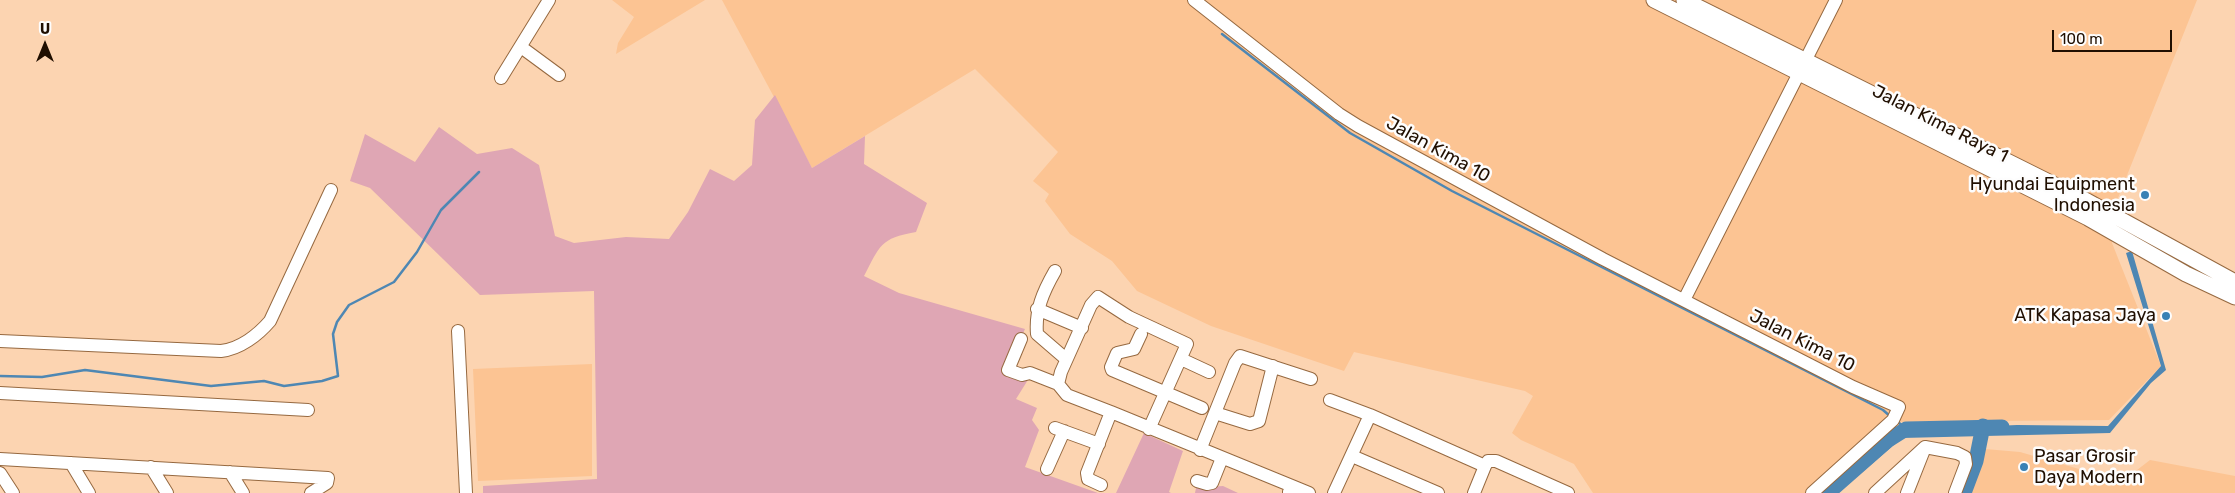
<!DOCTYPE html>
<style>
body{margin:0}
#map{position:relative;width:2235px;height:493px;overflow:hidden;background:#fcd4b1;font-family:Rubik,sans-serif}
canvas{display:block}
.north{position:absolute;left:20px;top:20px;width:50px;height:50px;-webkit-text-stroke:4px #fdfdfd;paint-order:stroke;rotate:0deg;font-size:14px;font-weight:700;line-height:20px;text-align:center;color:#200f01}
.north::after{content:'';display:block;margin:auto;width:18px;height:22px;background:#200f01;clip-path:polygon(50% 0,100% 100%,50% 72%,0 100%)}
.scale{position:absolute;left:2052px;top:30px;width:120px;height:22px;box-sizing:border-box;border:2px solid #200f01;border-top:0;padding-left:6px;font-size:15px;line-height:18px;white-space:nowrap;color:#200f01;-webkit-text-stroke:4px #fdfdfd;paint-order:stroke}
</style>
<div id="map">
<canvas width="2235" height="493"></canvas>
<div class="north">U</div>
<div class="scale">100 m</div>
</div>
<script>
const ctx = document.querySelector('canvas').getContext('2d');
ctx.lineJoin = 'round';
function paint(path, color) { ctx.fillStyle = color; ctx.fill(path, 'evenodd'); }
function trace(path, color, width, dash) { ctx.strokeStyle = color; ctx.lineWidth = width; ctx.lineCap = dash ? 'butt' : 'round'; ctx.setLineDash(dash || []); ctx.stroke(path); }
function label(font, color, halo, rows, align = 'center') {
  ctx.font = font + ' Rubik,sans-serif'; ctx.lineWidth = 5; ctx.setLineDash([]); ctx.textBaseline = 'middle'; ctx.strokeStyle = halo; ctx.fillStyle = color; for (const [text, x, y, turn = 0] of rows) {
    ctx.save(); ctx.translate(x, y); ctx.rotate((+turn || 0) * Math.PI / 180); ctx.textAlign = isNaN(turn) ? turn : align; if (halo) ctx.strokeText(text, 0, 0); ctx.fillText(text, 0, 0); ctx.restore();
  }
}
const built = new Path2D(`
 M612,0H705L616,54L618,43L634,17Z
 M722,0H2197L2112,213V243L2161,366L2109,420L1885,422L1807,493H1593L1574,464L1521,440L1512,433L1533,396L1525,391L1354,352L1344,371L1211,326L1137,291L1112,261L1070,234L1045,201L1049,194L1033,181L1058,152L975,69L812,168Z
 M592,364V476L478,481L473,369Z
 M1985,449L2020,452L2093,473L2128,477L2150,460L2235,476V493H1968Z`);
const green = new Path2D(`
 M775,95L812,168L865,136L864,164L927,203L916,232C880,238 880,246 864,276L899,293L1025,329L1007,368L1031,375L1016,399L1037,408L1032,420L1039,430L1025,467L1098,493H483V486L597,479L594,291L480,295L370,188L350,181L365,134L415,162L439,127L477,154L512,148L539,165L555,236L574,243L626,237L669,239L688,212L710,169L734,181L752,165L755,120Z
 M1144,433L1183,451L1169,492L1171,493H1116Z
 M1223,486L1238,493H1195L1196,488Z`);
const water = new Path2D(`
 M2132,251L2166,370L2151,383L2110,433L1902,438L1838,493H1827L1902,430L2017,425L2108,426L2161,366L2126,253Z`);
const stream = new Path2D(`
 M1222,34L1350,133L1452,191L1883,410L1891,417
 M0,376L42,377L85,370L211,386L264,381L284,386L322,381L338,376L333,334L337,322L349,305L394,282L417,252L441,210L479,172
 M1898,422L1906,429`);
const river = new Path2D(`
 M1828,493L1887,441L1906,429L2002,427
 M1964,493L1976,461L1983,426`);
const minor = new Path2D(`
 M1194,0L1339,114L1358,126L1603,259L1853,387L1899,407L1893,420L1812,493
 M521,47L559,75
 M501,78L549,0
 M1055,271C1043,292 1035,310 1037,334L1066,359
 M1684,300L1836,0
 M1037,309L1082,328
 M458,331L466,493
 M1141,334L1134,349L1117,353L1111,367L1112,370L1202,408
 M1021,339L1008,370L1022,375L1030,373L1058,384
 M0,341L221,351C240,349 258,335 270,321L331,190
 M1181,359L1209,372
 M0,393L308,410
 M1330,400L1370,415
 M1111,412L1067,395L1058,384L1061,372L1091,305L1098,297L1129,317L1187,344L1149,429
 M1215,413L1250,424L1259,421L1273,366
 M1055,428L1099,444
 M1925,447L1957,453L1965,457L1966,464L1955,493
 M1200,450L1235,363L1240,356L1311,379
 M1352,456L1438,493
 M0,459L328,478L327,483L311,493
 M71,463L89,493
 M1485,466L1488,461H1496L1568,493
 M151,467L167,493
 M1047,469L1064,431
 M230,472L243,493
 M0,473L13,493
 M1197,481L1207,484L1212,483L1222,458
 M1101,485L1088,479L1087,473L1111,412L1292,486
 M1289,492L1292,486L1309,493
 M1334,493L1370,415L1485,466L1474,493
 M1875,493L1925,447
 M1907,493L1924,450`);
const major = new Path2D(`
 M1654,0L2088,218L2186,274L2235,297
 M1684,0L2087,201L2235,282`);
const markers = [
 [2145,195,5,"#3881b5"],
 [2166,316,5,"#3881b5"],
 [2024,467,5,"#3881b5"]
];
const streetNames = [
 ["Jalan Kima Raya 1",1940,124,27],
 ["Jalan Kima 10",1438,150,29],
 ["Jalan Kima 10",1802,341,27]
];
const poiNames = [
 ["Hyundai Equipment",2135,185],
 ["Indonesia",2135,206],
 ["ATK Kapasa Jaya",2156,316],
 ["Pasar Grosir",2034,457,"left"],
 ["Daya Modern",2034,478,"left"]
];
paint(built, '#fcc493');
paint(green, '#dfa6b4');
paint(water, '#4e87b3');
trace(stream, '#4e87b3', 2.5);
trace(river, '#4e87b3', 15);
trace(minor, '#966940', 14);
trace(major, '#966940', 17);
trace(minor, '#fff', 12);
trace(major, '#fff', 15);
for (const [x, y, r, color] of markers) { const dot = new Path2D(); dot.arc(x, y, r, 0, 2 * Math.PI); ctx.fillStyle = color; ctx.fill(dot); trace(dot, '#fdfdfd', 2); }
label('18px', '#200f01', '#fdfdfd', streetNames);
label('18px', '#200f01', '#fdfdfd', poiNames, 'right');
</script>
